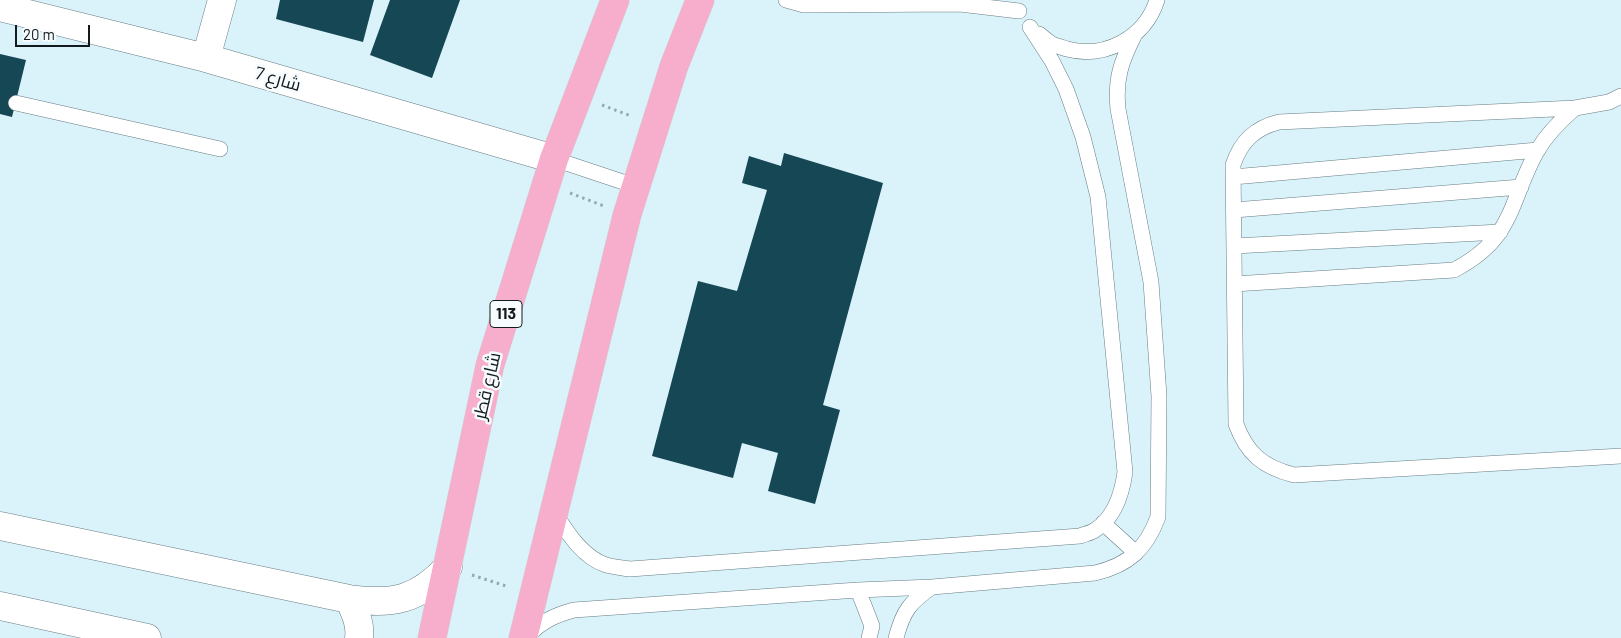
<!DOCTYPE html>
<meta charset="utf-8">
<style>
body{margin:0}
#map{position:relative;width:1621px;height:638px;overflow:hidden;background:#daf2fa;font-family:Barlow,sans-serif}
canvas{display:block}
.scale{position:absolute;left:15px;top:25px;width:75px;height:22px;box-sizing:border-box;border:2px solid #121a1d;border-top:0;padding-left:6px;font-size:15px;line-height:18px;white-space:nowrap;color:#121a1d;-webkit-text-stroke:4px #f6fbfd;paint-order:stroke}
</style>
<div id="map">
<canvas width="1621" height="638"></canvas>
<div class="scale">20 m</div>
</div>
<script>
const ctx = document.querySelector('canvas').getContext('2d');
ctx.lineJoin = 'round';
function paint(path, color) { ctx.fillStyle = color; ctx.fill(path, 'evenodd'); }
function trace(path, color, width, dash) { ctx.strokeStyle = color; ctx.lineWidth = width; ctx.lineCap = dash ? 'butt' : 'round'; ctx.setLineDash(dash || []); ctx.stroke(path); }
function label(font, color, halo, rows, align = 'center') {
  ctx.font = font + ' Barlow,Cairo,sans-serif'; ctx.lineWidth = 5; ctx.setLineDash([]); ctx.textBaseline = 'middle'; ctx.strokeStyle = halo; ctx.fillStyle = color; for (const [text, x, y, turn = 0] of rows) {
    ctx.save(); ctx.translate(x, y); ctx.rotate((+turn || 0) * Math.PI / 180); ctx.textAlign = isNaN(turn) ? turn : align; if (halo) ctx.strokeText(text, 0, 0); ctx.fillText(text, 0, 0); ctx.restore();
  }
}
const building = new Path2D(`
 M280,0H374L363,42L276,19Z
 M390,0H460L432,78L370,55Z
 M0,54L26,60L12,117L0,114Z
 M784,153L883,183L823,405L840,410L815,504L768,491L778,453L742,443L733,478L652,456L698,281L737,291L767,190L742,183L749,156L781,166Z`);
const path = new Path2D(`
 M602,105L631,116
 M570,193L604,206
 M472,575L509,587`);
const lane = new Path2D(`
 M786,0L804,5L960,4L1019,11
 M1039,34C1043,37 1047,41 1052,44C1056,46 1062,47 1067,49C1105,59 1145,38 1157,0
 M1621,96L1609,102L1575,108L1279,122C1255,128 1241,141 1233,165L1236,424C1247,454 1263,467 1294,475L1621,456
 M16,103L220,149
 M554,159L635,186
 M1233,177L1538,150
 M1234,210L1521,187
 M1234,246L1500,232
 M1234,284L1454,270C1515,238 1508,204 1537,151C1547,134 1560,121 1575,108
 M554,512C567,532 582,557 606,565C614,567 622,568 630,569L1080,536C1085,534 1091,533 1095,530C1114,518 1122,494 1125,472L1098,197L1083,137L1066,89L1052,61L1030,27
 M1103,523L1136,553
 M858,590L872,626L869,638
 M527,637C540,622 555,615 574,610L858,590L932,587L1095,573C1129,565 1146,549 1158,517L1159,396L1151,282L1118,109C1115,79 1121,62 1134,36
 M896,638C903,611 910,602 932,587`);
const street = new Path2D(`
 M0,7L206,58L554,159
 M206,58L222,0
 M0,526L349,599C393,605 418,600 448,567
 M349,599C355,612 361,624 359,638
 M0,606L147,638`);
const primary = new Path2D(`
 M432,638L490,365L554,159L615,0
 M523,638L627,215L674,66L700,0`);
const shields = [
 [506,314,32]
];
const shieldNames = [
 ["113",506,314]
];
const streetNames = [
 ["شارع 7",278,79,16],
 ["شارع قطر",487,386,-77]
];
paint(building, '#154754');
trace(lane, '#677d84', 16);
trace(street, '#677d84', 29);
trace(primary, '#d0d1d2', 29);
trace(path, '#95a8ae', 3, [2.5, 4]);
trace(lane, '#fff', 15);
trace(street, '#fff', 28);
trace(primary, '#f7adcc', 28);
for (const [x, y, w] of shields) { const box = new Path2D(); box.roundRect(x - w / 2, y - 13.5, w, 27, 4); ctx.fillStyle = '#f6fbfd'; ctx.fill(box); trace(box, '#121a1d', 1); }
label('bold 16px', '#121a1d', null, shieldNames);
label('18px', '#121a1d', '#f6fbfd', streetNames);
</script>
